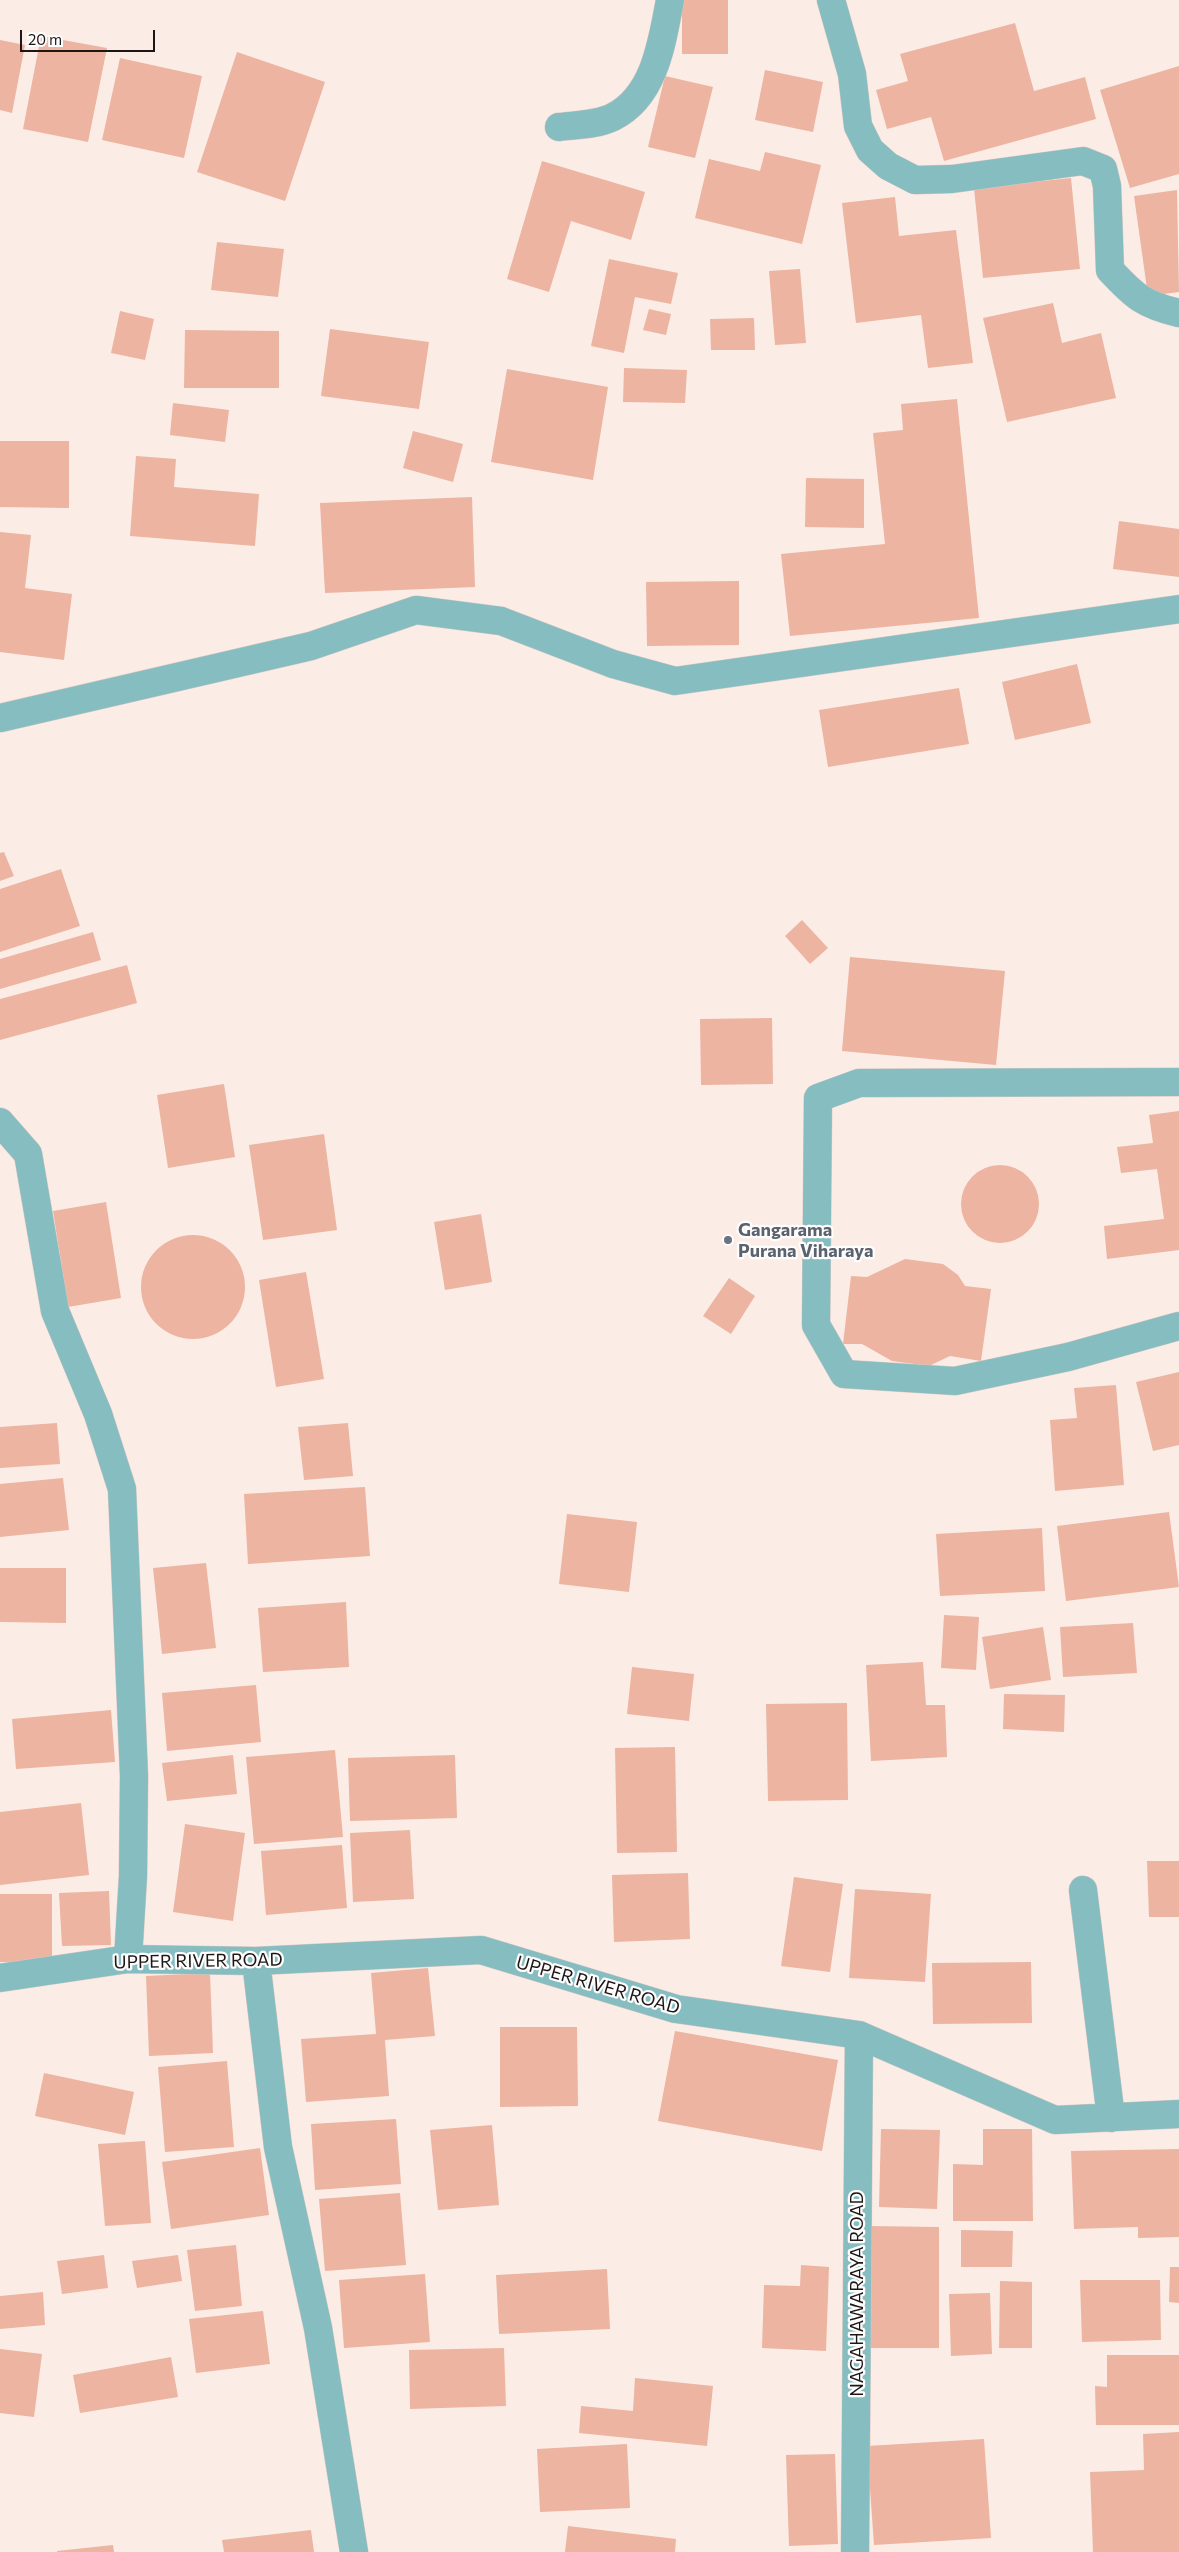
<!DOCTYPE html>
<style>
body{margin:0}
#map{position:relative;width:1179px;height:2552px;overflow:hidden;background:#fcece6;font-family:Commissioner,sans-serif}
canvas{display:block}
.scale{position:absolute;left:20px;top:30px;width:135px;height:22px;box-sizing:border-box;border:2px solid #1d1614;border-top:0;padding-left:6px;font-size:15px;line-height:18px;white-space:nowrap;color:#1d1614;-webkit-text-stroke:4px #fdfdfd;paint-order:stroke}
</style>
<div id="map">
<canvas width="1179" height="2552"></canvas>
<div class="scale">20 m</div>
</div>
<script>
const ctx = document.querySelector('canvas').getContext('2d');
ctx.lineJoin = 'round';
function paint(path, color) { ctx.fillStyle = color; ctx.fill(path, 'evenodd'); }
function trace(path, color, width, dash) { ctx.strokeStyle = color; ctx.lineWidth = width; ctx.lineCap = dash ? 'butt' : 'round'; ctx.setLineDash(dash || []); ctx.stroke(path); }
function label(font, color, halo, rows, align = 'center') {
  ctx.font = font + ' Commissioner,sans-serif'; ctx.lineWidth = 4.5; ctx.setLineDash([]); ctx.textBaseline = 'middle'; ctx.strokeStyle = halo; ctx.fillStyle = color; for (const [text, x, y, turn = 0] of rows) {
    ctx.save(); ctx.translate(x, y); ctx.rotate((+turn || 0) * Math.PI / 180); ctx.textAlign = isNaN(turn) ? turn : align; if (halo) ctx.strokeText(text, 0, 0); ctx.fillText(text, 0, 0); ctx.restore();
  }
}
const building = new Path2D(`
 M682,0H728V54H682Z
 M1015,23L1034,91L1085,77L1096,119L944,161L931,117L887,129L876,90L908,81L900,54Z
 M41,36L107,48L88,142L23,129Z
 M0,40L25,45L12,113L0,110Z
 M237,52L325,82L285,201L197,172Z
 M120,58L202,76L184,158L102,140Z
 M1179,66V174L1130,188L1100,90Z
 M765,70L823,82L813,132L755,120Z
 M665,76L713,87L695,158L648,147Z
 M765,152L821,165L802,244L695,218L709,159L760,171Z
 M542,161L645,192L631,240L571,221L549,292L507,279Z
 M1071,178L1080,269L983,278L974,188Z
 M1177,190L1179,292L1148,296L1134,196Z
 M895,197L899,236L956,230L973,363L928,368L921,315L856,323L842,203Z
 M217,242L284,249L278,297L211,290Z
 M609,259L678,273L671,304L635,297L624,353L591,346Z
 M800,269L806,343L775,345L769,271Z
 M1053,303L1062,343L1101,333L1116,398L1007,422L983,318Z
 M649,309L671,314L666,335L643,330Z
 M120,311L154,319L145,360L111,353Z
 M754,318L755,350H711L710,319Z
 M330,329L429,342L419,409L321,396Z
 M185,330L279,331V388H184Z
 M624,368L687,370L685,403L623,402Z
 M507,369L608,387L593,480L491,462Z
 M957,399L979,618L790,636L781,554L885,544L873,433L903,430L901,404Z
 M173,403L229,410L225,442L170,435Z
 M413,431L463,444L453,482L403,468Z
 M0,441H69V508L0,507Z
 M136,456L176,459L174,487L259,494L255,546L130,536Z
 M806,478L864,479V528L805,527Z
 M472,497L475,587L325,593L320,503Z
 M1119,521L1179,529V577L1113,569Z
 M0,532L31,535L25,588L72,594L64,660L0,652Z
 M739,581V645L647,646L646,582Z
 M1077,664L1091,723L1015,740L1002,682Z
 M959,688L969,744L828,767L819,710Z
 M4,852L14,876L0,881V853Z
 M61,869L80,926L0,952V889Z
 M802,920L828,948L810,964L785,936Z
 M93,932L101,960L0,989V959Z
 M850,957L1005,971L996,1065L842,1051Z
 M127,965L137,1003L0,1040V999Z
 M772,1018L773,1084L701,1085L700,1019Z
 M224,1084L235,1157L168,1168L157,1095Z
 M1179,1111V1250L1107,1259L1104,1226L1164,1219L1157,1169L1121,1173L1117,1147L1153,1143L1149,1115Z
 M324,1134L337,1230L263,1240L249,1145Z
 M961 1204a39 39 0 1 1 78 0a39 39 0 1 1-78 0Z
 M106,1202L121,1298L68,1307L53,1211Z
 M481,1214L492,1282L445,1290L434,1222Z
 M141 1287a52 52 0 1 1 104 0a52 52 0 1 1-104 0Z
 M905,1259L943,1264L958,1275L965,1286L991,1289L981,1361L950,1356L929,1366L892,1361L862,1344H843L851,1276L867,1277Z
 M306,1272L324,1379L276,1387L259,1280Z
 M729,1278L755,1296L731,1334L703,1316Z
 M1179,1372V1445L1153,1451L1136,1382Z
 M1116,1385L1124,1485L1055,1491L1050,1420L1077,1418L1074,1388Z
 M57,1423L60,1464L0,1468V1427Z
 M348,1423L353,1476L304,1480L298,1427Z
 M63,1478L69,1530L0,1537V1484Z
 M365,1487L370,1556L248,1564L244,1494Z
 M1169,1512L1179,1587L1066,1601L1057,1526Z
 M567,1514L637,1522L629,1592L559,1584Z
 M1042,1528L1045,1591L940,1596L936,1534Z
 M206,1563L216,1648L162,1654L153,1568Z
 M0,1568H66V1623L0,1622Z
 M346,1602L349,1667L263,1672L258,1608Z
 M944,1615L979,1617L976,1670L941,1668Z
 M1133,1623L1137,1673L1063,1677L1060,1627Z
 M1043,1627L1051,1680L990,1689L982,1637Z
 M923,1662L926,1705H945L947,1757L871,1761L866,1665Z
 M632,1667L694,1674L689,1721L627,1714Z
 M256,1685L261,1742L167,1751L162,1693Z
 M1004,1694L1065,1695L1064,1732L1003,1729Z
 M847,1703L848,1800L768,1801L766,1704Z
 M111,1710L115,1762L16,1769L12,1719Z
 M675,1747L677,1852L617,1853L615,1748Z
 M335,1750L343,1837L254,1844L246,1757Z
 M233,1755L237,1794L167,1801L162,1763Z
 M455,1755L457,1818L350,1821L348,1758Z
 M81,1803L89,1875L0,1885V1812Z
 M185,1824L245,1833L233,1921L173,1912Z
 M410,1830L414,1899L353,1902L350,1833Z
 M342,1845L347,1908L266,1915L261,1851Z
 M1147,1861H1179V1917H1149Z
 M688,1873L690,1939L614,1942L612,1875Z
 M794,1877L843,1884L830,1972L781,1966Z
 M855,1889L931,1894L925,1982L849,1978Z
 M109,1891L111,1945L62,1946L59,1893Z
 M0,1894H52V1962H0Z
 M1031,1962L1032,2023L933,2024L932,1963Z
 M428,1968L435,2036L385,2040L389,2096L306,2102L301,2039L376,2034L371,1973Z
 M210,1973L213,2053L149,2056L146,1976Z
 M500,2027H577L578,2106L500,2107Z
 M675,2031L838,2060L822,2151L658,2121Z
 M227,2061L234,2147L165,2152L158,2067Z
 M44,2073L134,2092L125,2135L35,2116Z
 M396,2119L401,2184L315,2190L311,2124Z
 M492,2125L499,2205L438,2210L430,2130Z
 M881,2129L940,2130L937,2209L879,2207Z
 M983,2129H1032L1033,2221H953V2164L983,2165Z
 M145,2141L151,2223L105,2226L98,2144Z
 M260,2148L269,2215L171,2229L162,2162Z
 M1179,2149V2237L1138,2238V2227L1074,2229L1071,2151Z
 M400,2193L406,2265L325,2271L319,2199Z
 M869,2226L939,2227V2348H869Z
 M961,2230L1013,2231L1012,2267H961Z
 M236,2245L242,2306L195,2311L187,2250Z
 M104,2255L108,2288L62,2294L57,2261Z
 M178,2255L182,2281L137,2288L132,2261Z
 M801,2265L829,2267L826,2351L762,2348L764,2285L800,2286Z
 M1170,2267H1179V2303L1169,2302Z
 M607,2269L610,2329L499,2334L496,2275Z
 M425,2274L430,2342L344,2348L339,2280Z
 M1080,2280H1160L1161,2340L1082,2342Z
 M1000,2281L1032,2282V2348H999Z
 M43,2292L45,2325L0,2329V2296Z
 M990,2293L992,2354L951,2356L949,2294Z
 M263,2311L270,2364L196,2373L189,2319Z
 M504,2348L506,2406L410,2409L409,2350Z
 M0,2349L42,2354L34,2417L0,2413Z
 M1107,2355H1179V2425H1096L1095,2386L1107,2387Z
 M171,2357L178,2397L80,2413L73,2375Z
 M635,2378L713,2386L707,2446L579,2433L581,2406L633,2411Z
 M1179,2432V2552H1093L1090,2472L1144,2470L1143,2434Z
 M984,2439L991,2538L874,2545L867,2446Z
 M627,2444L630,2508L540,2512L537,2449Z
 M835,2454L838,2544L789,2546L786,2455Z
 M568,2526L676,2539L675,2552H565Z
 M311,2530L314,2552H224L222,2540Z
 M113,2545L114,2552H57V2551Z`);
const street = new Path2D(`
 M831,0L852,74L858,126L870,150L888,166L915,180L952,179L1083,161L1103,169L1107,186L1110,270C1134,296 1144,305 1179,313
 M559,127C576,125 597,125 613,117C655,96 662,42 670,0
 M0,718L311,646L416,610L501,621L613,664L675,681L1179,609
 M1179,1082L859,1083L818,1098L816,1325L844,1374L955,1381L1068,1357L1179,1326
 M0,1122L28,1154L55,1311L98,1414L122,1489L134,1776L133,1876L128,1959
 M1083,1890L1111,2118
 M256,1961L278,2147L318,2328L354,2552
 M0,1978L128,1959L256,1961L481,1950L676,2009L859,2035L1055,2120L1179,2114
 M855,2552L859,2035`);
const markers = [
 [728,1240,5,"#6b7280"]
];
const worshipNames = [
 ["Gangarama",738,1230],
 ["Purana Viharaya",738,1251]
];
const streetNames = [
 ["UPPER RIVER ROAD",198,1961,-1],
 ["UPPER RIVER ROAD",598,1985,16],
 ["NAGAHAWARAYA ROAD",857,2294,-90]
];
paint(building, '#ecb4a1');
trace(street, '#d8cac4', 29);
trace(street, '#85bdc1', 28);
for (const [x, y, r, color] of markers) { const dot = new Path2D(); dot.arc(x, y, r, 0, 2 * Math.PI); ctx.fillStyle = color; ctx.fill(dot); trace(dot, '#fdfdfd', 2); }
label('bold 18px', '#5b616d', '#fdfdfd', worshipNames, 'left');
label('18px', '#1d1614', '#fdfdfd', streetNames);
</script>
